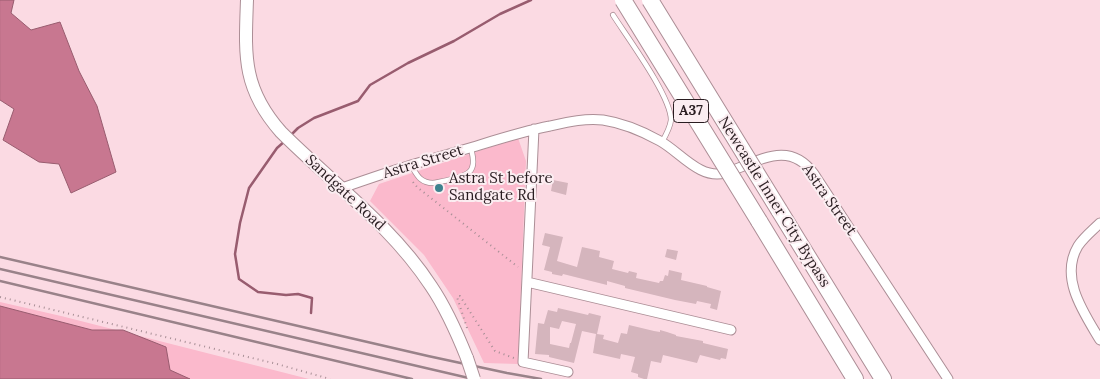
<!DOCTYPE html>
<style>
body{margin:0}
canvas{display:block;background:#fbdae3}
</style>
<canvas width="1100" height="379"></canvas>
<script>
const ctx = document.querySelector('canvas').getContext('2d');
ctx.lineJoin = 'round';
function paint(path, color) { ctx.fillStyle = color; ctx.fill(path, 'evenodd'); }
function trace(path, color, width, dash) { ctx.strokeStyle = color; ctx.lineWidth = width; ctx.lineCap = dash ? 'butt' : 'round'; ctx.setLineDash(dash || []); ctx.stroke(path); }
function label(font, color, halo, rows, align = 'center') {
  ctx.font = font + ' Lora,serif'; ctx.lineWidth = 4; ctx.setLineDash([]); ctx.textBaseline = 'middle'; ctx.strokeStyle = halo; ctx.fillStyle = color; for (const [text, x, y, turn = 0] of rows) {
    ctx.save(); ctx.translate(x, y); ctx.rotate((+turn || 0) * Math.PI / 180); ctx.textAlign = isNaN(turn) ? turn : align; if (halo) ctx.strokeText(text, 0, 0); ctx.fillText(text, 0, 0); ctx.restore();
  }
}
const green = new Path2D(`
 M518,138L526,161L518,364L484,363L453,298L424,255L370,201L379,184Z
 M0,302L61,316L309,379H0Z`);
const water = new Path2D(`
 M0,0H14L11,13L31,30L60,22L79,71L97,106L116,172L71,193L59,164L39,162L3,140L14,109L0,100Z
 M0,306L92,330H123L166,347L170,370L190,379H0Z`);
const stream = new Path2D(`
 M290,136L298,128L314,118L358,101L370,85L408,63L454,41L500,14L531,0
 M285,141L277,148L249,188L240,223L235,254L239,279L258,292L286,295L298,294L312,298L311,313`);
const building = new Path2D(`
 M553,180L568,183L566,195L551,191Z
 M545,233L563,237L557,261L577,267L582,247L600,251L599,257L614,261L612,269L628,273L629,271L637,273L636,278L659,283L660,281H663L665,275L668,276L669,270L682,273L681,280L707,286V287L721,291L717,310L710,308L711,304L697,301L696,304L675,300L625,288V286L607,281V285L563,274L562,276L552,274V272L544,270L550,247L542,245Z
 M667,249L678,251L676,260L665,257Z
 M558,308L588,315L589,313L601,316L597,334L604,335L603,339L618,343L621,333L627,334L629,325L654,331L660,332V330L667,332L676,335V336L703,341V343L728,349L726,359L721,358L720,360L700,355L697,363L663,355L661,363L651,361L647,379H644L638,377V374L631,372L635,357L621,354L620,359L593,353L596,334L582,331L574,363L549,357V355L535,354L538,323L544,324L548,310L557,312ZM562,321L576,324L571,343H570L569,348L550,344V327L559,329Z`);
const path = new Path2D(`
 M413,182L417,187L518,267
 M0,297L277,364L330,379
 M467,328L457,297L460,296L495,351L514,358`);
const service = new Path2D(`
 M613,15C627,37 671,96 671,120C670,128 666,135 662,142
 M411,165C417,175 420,183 433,183C442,181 469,178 472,168C475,161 472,154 471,148`);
const minor = new Path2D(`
 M534,129L523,362L568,372
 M342,188C365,180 388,172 411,165C431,159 452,153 473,147C499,139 524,131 550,126C568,122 585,118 603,120C623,123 642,131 660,141C680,152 700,180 725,173C757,163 788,138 814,174L948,379
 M1100,223C1093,230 1084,237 1078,246C1059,278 1084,313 1100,340
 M527,282L731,330`);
const secondary = new Path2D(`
 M247,0C245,55 242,88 281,132C332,183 391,225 431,286C446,308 457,333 467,358`);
const motorway = new Path2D(`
 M779,210L883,379
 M759,221L855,379`);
const rail = new Path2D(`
 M0,257L428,356L507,373L541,379
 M0,269L473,379
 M0,281L412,379`);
const secondaryBridge = new Path2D(`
 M467,358L474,379`);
const motorwayBridge = new Path2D(`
 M623,0L759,221
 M650,0L779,210`);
const markers = [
 [439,188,5,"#3d828e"]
];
const shields = [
 [691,111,35]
];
const shieldNames = [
 ["A37",691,111]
];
const streetNames = [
 ["Astra Street",423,162,-17],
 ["Sandgate Road",345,193,43],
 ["Astra Street",829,200,55],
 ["Newcastle Inner City Bypass",774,202,58]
];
const poiNames = [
 ["Astra St before",449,179],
 ["Sandgate Rd",449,196]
];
paint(green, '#fbb9cc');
paint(water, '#c87790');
trace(water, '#985c6f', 1);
trace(stream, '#985c6f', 2.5);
paint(building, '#d5b5bd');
trace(service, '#ac8e96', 6);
trace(minor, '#ac8e96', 11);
trace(secondary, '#ac8e96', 14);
trace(motorway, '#ac8e96', 18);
trace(path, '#a78e95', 2, [1, 4]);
trace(service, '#fff', 4.5);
trace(minor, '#fff', 9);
trace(secondary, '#fff', 12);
trace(motorway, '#fff', 16);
trace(rail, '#998289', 2.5);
trace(secondaryBridge, '#ac8e96', 14, []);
trace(motorwayBridge, '#ac8e96', 18, []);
trace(secondaryBridge, '#fff', 12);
trace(motorwayBridge, '#fff', 16);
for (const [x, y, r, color] of markers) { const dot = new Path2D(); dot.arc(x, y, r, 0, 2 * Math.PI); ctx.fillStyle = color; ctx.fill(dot); trace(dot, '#fbedf1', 2); }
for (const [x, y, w] of shields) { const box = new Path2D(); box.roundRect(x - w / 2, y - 11.5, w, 23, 4); ctx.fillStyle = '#fbedf1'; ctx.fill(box); trace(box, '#291d21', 1); }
label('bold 14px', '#291d21', null, shieldNames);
label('15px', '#291d21', '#fbedf1', streetNames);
label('15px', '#291d21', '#fbedf1', poiNames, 'left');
</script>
